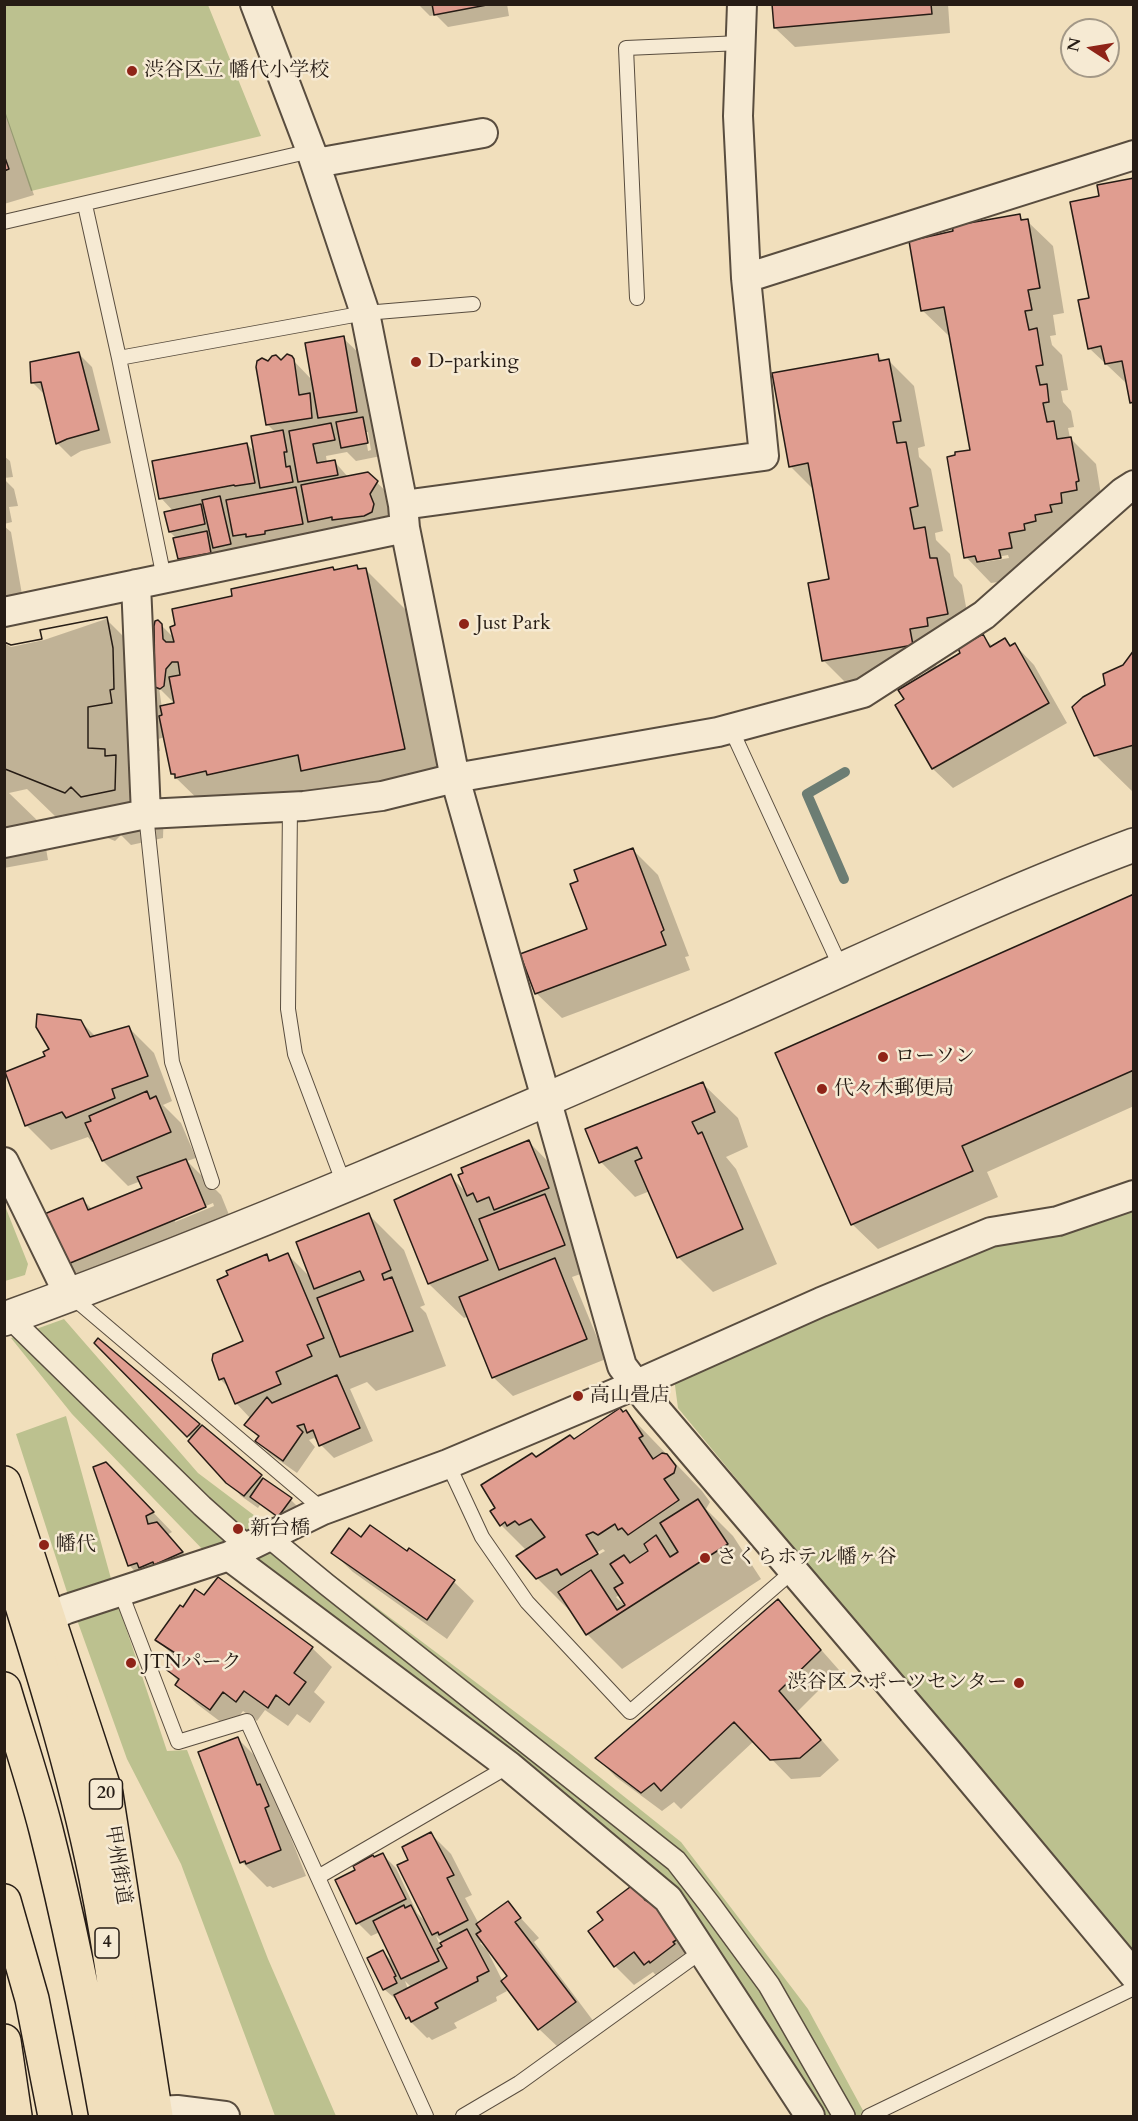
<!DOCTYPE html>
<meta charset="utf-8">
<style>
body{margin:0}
#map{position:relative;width:1138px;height:2121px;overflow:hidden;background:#f1dfbc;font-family:Cardo,serif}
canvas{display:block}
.frame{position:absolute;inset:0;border:6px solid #261c15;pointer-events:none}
.north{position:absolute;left:1060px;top:18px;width:60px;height:60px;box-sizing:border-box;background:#f6ead3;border:2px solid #a39887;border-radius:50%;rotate:282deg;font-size:16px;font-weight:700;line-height:24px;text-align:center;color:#261c15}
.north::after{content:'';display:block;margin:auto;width:21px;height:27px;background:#8f2418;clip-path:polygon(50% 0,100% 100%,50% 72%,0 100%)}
</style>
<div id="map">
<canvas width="1138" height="2121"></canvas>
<div class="frame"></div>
<div class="north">N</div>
</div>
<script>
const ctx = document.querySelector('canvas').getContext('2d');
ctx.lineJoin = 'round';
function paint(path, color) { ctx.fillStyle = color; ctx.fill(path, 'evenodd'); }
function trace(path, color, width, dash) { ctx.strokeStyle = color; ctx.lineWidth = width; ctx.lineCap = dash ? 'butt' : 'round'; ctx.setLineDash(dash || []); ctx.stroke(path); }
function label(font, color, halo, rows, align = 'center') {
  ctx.font = font + ' Cardo,"Noto Serif JP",serif'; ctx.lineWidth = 5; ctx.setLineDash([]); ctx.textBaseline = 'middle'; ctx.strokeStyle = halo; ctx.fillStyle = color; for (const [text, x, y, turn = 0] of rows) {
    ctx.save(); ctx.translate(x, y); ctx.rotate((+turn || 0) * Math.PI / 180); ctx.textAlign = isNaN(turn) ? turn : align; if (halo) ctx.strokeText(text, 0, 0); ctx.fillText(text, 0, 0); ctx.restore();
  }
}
const green = new Path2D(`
 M4,5H208L261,136L31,191L5,114Z
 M5,1206L28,1264L25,1275L5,1281Z
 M1133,1207V1960L678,1408L674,1378L991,1241Z
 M64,1319L198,1473L567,1751L681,1842L808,2009L866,2116H816L674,1897L207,1554L72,1414L11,1338Z
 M66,1416L118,1604L167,1751L187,1750L268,1959L336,2116H275L181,1864L127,1759L67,1592L16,1434Z`);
const shadow = new Path2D(`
 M418,4H507L509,16L448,27L436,15L430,16Z
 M773,4H948L950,33L795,47L775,28Z
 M4,108L34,195L4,204Z
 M1134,179V404L1131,402L1128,383H1126L1089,348L1091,299L1101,197Z
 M1019,216L1025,221H1027L1053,246L1064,313L1053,315L1056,335L1050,336L1052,345L1062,355L1068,390L1061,391L1063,402L1071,411L1074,427L1068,428L1070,438L1096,464L1103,507L1004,587L998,582L991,583L966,557L971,451L951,335H948L922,310ZM1008,555L1009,558L985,562V559Z
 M343,338L363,357L381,456L356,461L347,452L326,456L327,463L334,461L348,477L367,473L397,502L389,515L393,524L260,561L246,546L249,563L199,578L179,558L177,539L170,532L174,512L161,498L247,444L256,454L276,433L268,425L258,367L269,363L282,362L289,356L313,381ZM365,432H368L371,450L368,451Z
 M79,354L92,367L111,443L81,451L71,457L58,444L45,395L32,382Z
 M878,356L884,362L889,361L914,386L925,446L918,448L919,457L931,469L943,531L935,533L936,540L950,554L954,576L962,585L972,639L934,654L937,669L962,654L983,636L993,647L1005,640L1012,647L1015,645L1034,665L1067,723L953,788L933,769L897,705L906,700L933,670L849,686L823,660L831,580L814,490L790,466Z
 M4,456L10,461L13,477L4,478Z
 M4,479L14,489L18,506L9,507L12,522L4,524Z
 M4,526L11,532L26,617L4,621Z
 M357,566L361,570H366L409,613L447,792L216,817L172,774L165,737L158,739L160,751L136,756V778L164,806L163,838L131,845L121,835L115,841L56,817L27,789L9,793L42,825L48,860L4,868V643L11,647L44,640L106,619L155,668L159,623L174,638L234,597L333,568L335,571ZM159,688L176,705L162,708Z
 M1134,652V793L1095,755L1107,686Z
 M633,850L658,875L689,956L685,957L690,970L562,1018L536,993L589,929L579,882Z
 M1134,896V1106L987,1172L998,1197L878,1249L852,1224Z
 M80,1021L96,1037L129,1028L154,1053L172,1101L163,1105L181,1123L196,1158L187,1161L221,1195L240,1242L99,1300L64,1266L83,1200L93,1210L144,1189L141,1181L128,1186L103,1161L95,1141L92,1142L88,1137L51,1150L26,1125L51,1050ZM213,1203L214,1206L175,1222V1219Z
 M703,1084L738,1118L748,1147L726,1157L736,1169L777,1264L713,1292L678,1257L650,1191L635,1197L601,1162Z
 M529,1142L563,1177L589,1271L572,1277L606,1359L513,1396L493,1377L469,1316L464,1318L429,1284L450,1176L466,1192Z
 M369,1215L404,1250L425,1305L420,1307L426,1313L446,1366L376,1391L367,1382L350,1389L373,1441L334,1458L314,1438L309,1440L315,1447L297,1473L270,1454L257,1441L259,1438L246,1425L251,1419L236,1403L230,1389L221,1380L213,1360L245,1341L266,1256L272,1261L288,1255L312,1279Z
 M98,1340L269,1484L291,1500L304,1513L292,1529L260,1505L258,1508L241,1496L192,1439L96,1343Z
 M626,1412L702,1491L710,1502L706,1509L733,1536L761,1579L622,1669L587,1634L572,1613L537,1578L527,1551L501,1525L492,1512L536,1459L574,1441ZM603,1549L605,1551L574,1569V1566ZM620,1595L627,1608L616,1597Z
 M126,1484L172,1532L167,1535L201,1572L148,1585L129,1565Z
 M362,1539L408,1553L409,1550L454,1582L474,1601L447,1639L353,1572L333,1553Z
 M778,1601L839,1670L797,1712L839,1760L820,1777L791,1779L754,1741L681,1809L674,1802L662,1811L616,1777L597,1758Z
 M157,1640L312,1648L332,1667L314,1692L325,1702L310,1723L297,1714L288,1726L265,1710L257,1721L243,1711L230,1729L197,1704L177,1685L179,1682L166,1668L174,1656Z
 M237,1738L263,1764L293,1831L289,1833L306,1876L273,1888L270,1886L267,1887L242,1862Z
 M431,1834L451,1854L472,1895L465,1898L479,1924L507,1903L539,1938L534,1942L594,2022L559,2048L539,2029L504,1985L507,1991L496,1997L497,2001L454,2023L457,2028L432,2040L429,2037L427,2038L407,2018L399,2002L384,1989L383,1952L394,1963L380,1932L371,1936L358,1923L375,1859L383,1855L396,1868L417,1913L428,1924L410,1860ZM436,1936L442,1942L444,1946L441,1948ZM483,1942L509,1976L503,1982L487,1950L480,1943ZM405,1981L413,1989H408Z
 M634,1886L693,1949L664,1984L653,1972L634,1985L615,1966L605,1921Z`);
const stream = new Path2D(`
 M844,879L807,794L845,772`);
const building = new Path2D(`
 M432,4H492L434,15Z
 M772,4H931L932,14L774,28Z
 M4,155L9,169L4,171Z
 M1134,178V402L1130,403L1122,361L1105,364L1101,346L1088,349L1078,300L1089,298L1070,202L1099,196L1097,185Z
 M1020,214L1021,220L1028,219L1040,288L1028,290L1032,310L1025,311L1029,330L1037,328L1043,365L1036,366L1040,385L1047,384L1049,402L1043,403L1047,422L1054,421L1057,439L1071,437L1079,481L1076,482L1077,490L1061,493L1062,503L1050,505L1052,512L1035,515L1036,521L1024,524L1025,530L1009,533L1012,548L999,550L1001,558L977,562L975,556L964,558L947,457L955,455V452L970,450L944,307L921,311L909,241L953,231L952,226Z
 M344,336L357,412L318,418L305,343Z
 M79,352L99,430L67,439L56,444L41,382L31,383L30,362Z
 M287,354L292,356L294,359L299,395L310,393L312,418L266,425L256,367L257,361L262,358L268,361L272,356L276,355L281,360Z
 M878,354L879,361L889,359L901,421L893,422L897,443L906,442L918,506L910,508L914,529L925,527L930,558H937L948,614L927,618L928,626L910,629L913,645L822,661L808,583L829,579L808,463L789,467L772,373Z
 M363,417L368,443L341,448L336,422Z
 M331,423L335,440L313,444L317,463L335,460L338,475L298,482L289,431Z
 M283,430L287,452H284L286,467L290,466L293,482L260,488L251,436Z
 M247,443L255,483L235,486L234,485L159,499L152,461Z
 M368,472L378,481L370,494L374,504L372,512L364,516L332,520V517L308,522L301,485Z
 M296,487L303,524L265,531V534L246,537V534L233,536L226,500Z
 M220,496L231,544L213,548L202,500Z
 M201,504L205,524L169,532L164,512Z
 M207,531L211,553L178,559L173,538Z
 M357,565L358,569L366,568L405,749L301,771L298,755L207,775L206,771L175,778V774H171L159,716L162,715L160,706L174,703L169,677L180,675L178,662H172L166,669L164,686L160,689L155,687L154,626L155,621L158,620L162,624L163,639L166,642H174L170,627L175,625L172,609L232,596L231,589L333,567L334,570Z
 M107,617L113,648L114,689L110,690L112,703L88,707V748L105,749V756L116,755L115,790L81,797L71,787L65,793L5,769L4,642L11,645L42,639L40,630Z
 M107,617L113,648L114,689L110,690L112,703L88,707V748L105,749V756L116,755L115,790L81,797L71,787L65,793L5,769L4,642L11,645L42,639L40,630Z
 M983,634L990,647L1005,638L1010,646L1015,643L1049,703L932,769L895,705L904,699L898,690L960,653L958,648Z
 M1134,650V745L1094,756L1072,707L1083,697L1105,685L1103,674L1123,665Z
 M633,848L664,930L661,932L666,945L535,994L520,954L587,929L570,884L578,881L574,870Z
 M1134,894V1070L962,1146L973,1171L851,1225L775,1053Z
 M37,1014L81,1020L90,1037L129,1026L148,1076L112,1089L115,1098L66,1118L62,1112L25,1126L5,1072L45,1056L43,1052L49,1049L36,1027Z
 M703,1082L715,1112L692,1122L698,1134L702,1132L743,1229L677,1258L635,1161L642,1158L637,1147L599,1163L585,1129Z
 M147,1091L150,1099L156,1096L171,1132L102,1161L85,1123L91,1121L89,1116Z
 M529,1140L549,1188L494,1210L489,1197L477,1202L473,1193L467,1196L458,1175L463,1173L461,1168Z
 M186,1159L206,1207L63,1266L42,1215L83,1198L88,1210L142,1188L137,1177Z
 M451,1174L488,1260L428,1284L394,1200Z
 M545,1194L565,1245L499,1270L479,1219Z
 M369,1213L391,1270L382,1274L384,1280L392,1277L413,1331L340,1357L317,1298L364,1280L360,1271L314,1289L296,1242Z
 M288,1253L324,1338L307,1345L312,1356L276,1372L281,1384L235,1404L224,1378L219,1380L212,1360L213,1354L243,1341L217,1280L228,1275L226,1271L267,1254L269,1261Z
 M555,1258L587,1339L492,1378L459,1297Z
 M98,1338L200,1424L187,1437L94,1343Z
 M337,1375L360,1428L319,1446L313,1430L307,1433L304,1424L297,1426L303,1432L283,1461L255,1441L259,1436L244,1425L267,1397L272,1403Z
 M620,1408L623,1412L626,1410L643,1436L639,1438L653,1459L662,1453L667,1454L676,1466L674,1473L664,1479L679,1500L628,1535L622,1528L618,1530L615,1524L598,1535L593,1532L586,1535L598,1554L561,1575L557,1569L536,1579L516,1556L545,1537L531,1519L519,1525L515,1521L507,1526L505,1522L500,1526L490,1511L495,1508L481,1485L532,1453L536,1457L570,1435L574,1439Z
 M202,1425L262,1475L244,1496L226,1483L188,1441Z
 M106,1462L154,1512L146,1516L148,1524L157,1522L183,1552L154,1565L153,1562L139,1568L137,1563L128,1566L93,1467Z
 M263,1478L292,1498L278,1517L250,1497Z
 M698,1499L728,1544L586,1635L558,1592L591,1570L617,1610L625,1605L614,1588L623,1583L610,1564L624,1555L630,1563L648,1551L644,1544L656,1535L670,1557L678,1552L660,1523Z
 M370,1525L407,1551L409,1548L455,1580L427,1620L331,1553L349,1528L361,1537Z
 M218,1577L313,1647L294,1673L306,1682L289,1705L276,1695L268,1708L244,1691L236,1702L223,1692L210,1710L175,1685L179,1679L164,1668L175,1653L155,1640L180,1605L183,1607L195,1589L204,1595Z
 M778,1599L821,1650L779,1691L821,1740L800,1758L770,1760L734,1722L661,1791L654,1783L641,1793L595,1758Z
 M238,1737L257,1785L260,1784L269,1806L265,1808L281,1850L246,1864L245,1861L240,1863L198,1752Z
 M431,1832L454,1875L447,1878L468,1920L439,1935L438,1932L432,1935L397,1865L408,1860L402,1847Z
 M383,1853L406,1899L356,1924L335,1880L355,1870L353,1866L373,1855L374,1857Z
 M634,1884L645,1900L656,1906L678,1939L673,1942L675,1944L650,1963L649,1961L644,1965L634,1952L614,1967L588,1931L603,1920L597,1912Z
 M508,1901L521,1918L515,1922L576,2002L538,2030L501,1981L507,1976L476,1934L481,1931L476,1924Z
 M404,1905L405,1908L411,1905L439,1961L401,1979L373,1921Z
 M467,1929L489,1971L477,1977L478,1981L435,2003L438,2008L411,2022L409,2017L406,2019L394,1995L447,1968L437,1949L442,1946L440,1943Z
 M383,1950L396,1976L394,1977L397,1983L383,1990L367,1958Z`);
const service = new Path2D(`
 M85,205L119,358L164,578
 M4,222L311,151
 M637,298L626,48L741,43
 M119,358L365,313L473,304
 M731,729L842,970
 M290,806L288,1009L295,1054L344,1184
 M146,814L172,1062L212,1182
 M71,1296L323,1510
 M448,1464L482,1537L527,1602L630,1712L793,1571
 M121,1593L178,1742L247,1721L426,2116
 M318,1877L509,1766
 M463,2116L519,2083L702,1951
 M869,2116L1134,1988`);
const pedestrian = new Path2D(`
 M9,1317L202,1506L249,1548
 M269,1537L326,1584L676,1861L711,1906L769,1985L844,2116`);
const minor = new Path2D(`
 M255,4L311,151L365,313L403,505L405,528L455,778L622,1366L647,1399L947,1751L1134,1975
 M316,163L483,133
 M746,278L1134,155
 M403,505L764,456L746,278L738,116L742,4
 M136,584L146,814
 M4,612L405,528
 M4,843L146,814L304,806L382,796L455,778L718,732L863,693L984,615L1123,492L1134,485
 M4,1162L69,1295
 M229,1556L509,1766L668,1899L810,2116
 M49,1617L67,1609L229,1556L323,1510L448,1464L635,1385L821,1302L991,1232L1058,1221L1134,1195
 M156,2111L177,2110L225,2116`);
const tertiary = new Path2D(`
 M4,1319C253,1229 496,1122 738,1016C869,958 999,895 1134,845`);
const trunk = new Path2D(`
 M4,1483L106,1794L156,2116
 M4,2041L15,2116`);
const motorway = new Path2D(`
 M4,1549C39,1658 73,1766 96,1878C112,1957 122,2037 132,2116
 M4,1689C18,1736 34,1783 46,1830C70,1925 89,2020 106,2116
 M4,1901L32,1999L55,2116`);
const markers = [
 [132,71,6,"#8f2418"],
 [416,362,6,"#8f2418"],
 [464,624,6,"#8f2418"],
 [883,1057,6,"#8f2418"],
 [822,1089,6,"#8f2418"],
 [578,1396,6,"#8f2418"],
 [238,1529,6,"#8f2418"],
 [44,1545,6,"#8f2418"],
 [705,1558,6,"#8f2418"],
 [131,1663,6,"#8f2418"],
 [1019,1683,6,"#8f2418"]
];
const shields = [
 [106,1794,33],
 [107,1943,24]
];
const shieldNames = [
 ["20",106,1794],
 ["4",107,1943]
];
const poiNames = [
 ["渋谷区立 幡代小学校",144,71],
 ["D-parking",428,362],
 ["Just Park",476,624],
 ["ローソン",895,1057],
 ["代々木郵便局",834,1089],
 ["高山畳店",590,1396],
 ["新台橋",250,1529],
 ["幡代",56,1545],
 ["さくらホテル幡ヶ谷",717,1558],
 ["JTNパーク",143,1663],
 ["渋谷区スポーツセンター",1007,1683,"right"]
];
const streetNames = [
 ["甲州街道",117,1865,81]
];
paint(green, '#bcc18f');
paint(shadow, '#0003');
trace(stream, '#6c7d73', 10);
paint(building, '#e09d90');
trace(building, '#261c15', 1.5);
trace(service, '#594d3f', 16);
trace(pedestrian, '#594d3f', 24);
trace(minor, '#594d3f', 32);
trace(tertiary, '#594d3f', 36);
trace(trunk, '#261c15', 36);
trace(motorway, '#261c15', 36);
trace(service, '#f6ead3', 14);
trace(pedestrian, '#f6ead3', 21);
trace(minor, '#f6ead3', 28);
trace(tertiary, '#f6ead3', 33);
trace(trunk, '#f1dfbc', 33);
trace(motorway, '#f1dfbc', 33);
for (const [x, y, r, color] of markers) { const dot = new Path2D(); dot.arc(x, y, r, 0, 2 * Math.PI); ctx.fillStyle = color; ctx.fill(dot); trace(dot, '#f6ead3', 2); }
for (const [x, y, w] of shields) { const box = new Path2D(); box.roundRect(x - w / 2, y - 15, w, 30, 4.5); ctx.fillStyle = '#f6ead3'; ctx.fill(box); trace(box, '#261c15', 1.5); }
label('bold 18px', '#261c15', null, shieldNames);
label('20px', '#261c15', '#f6ead3', poiNames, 'left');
label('20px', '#261c15', '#f6ead3', streetNames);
</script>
